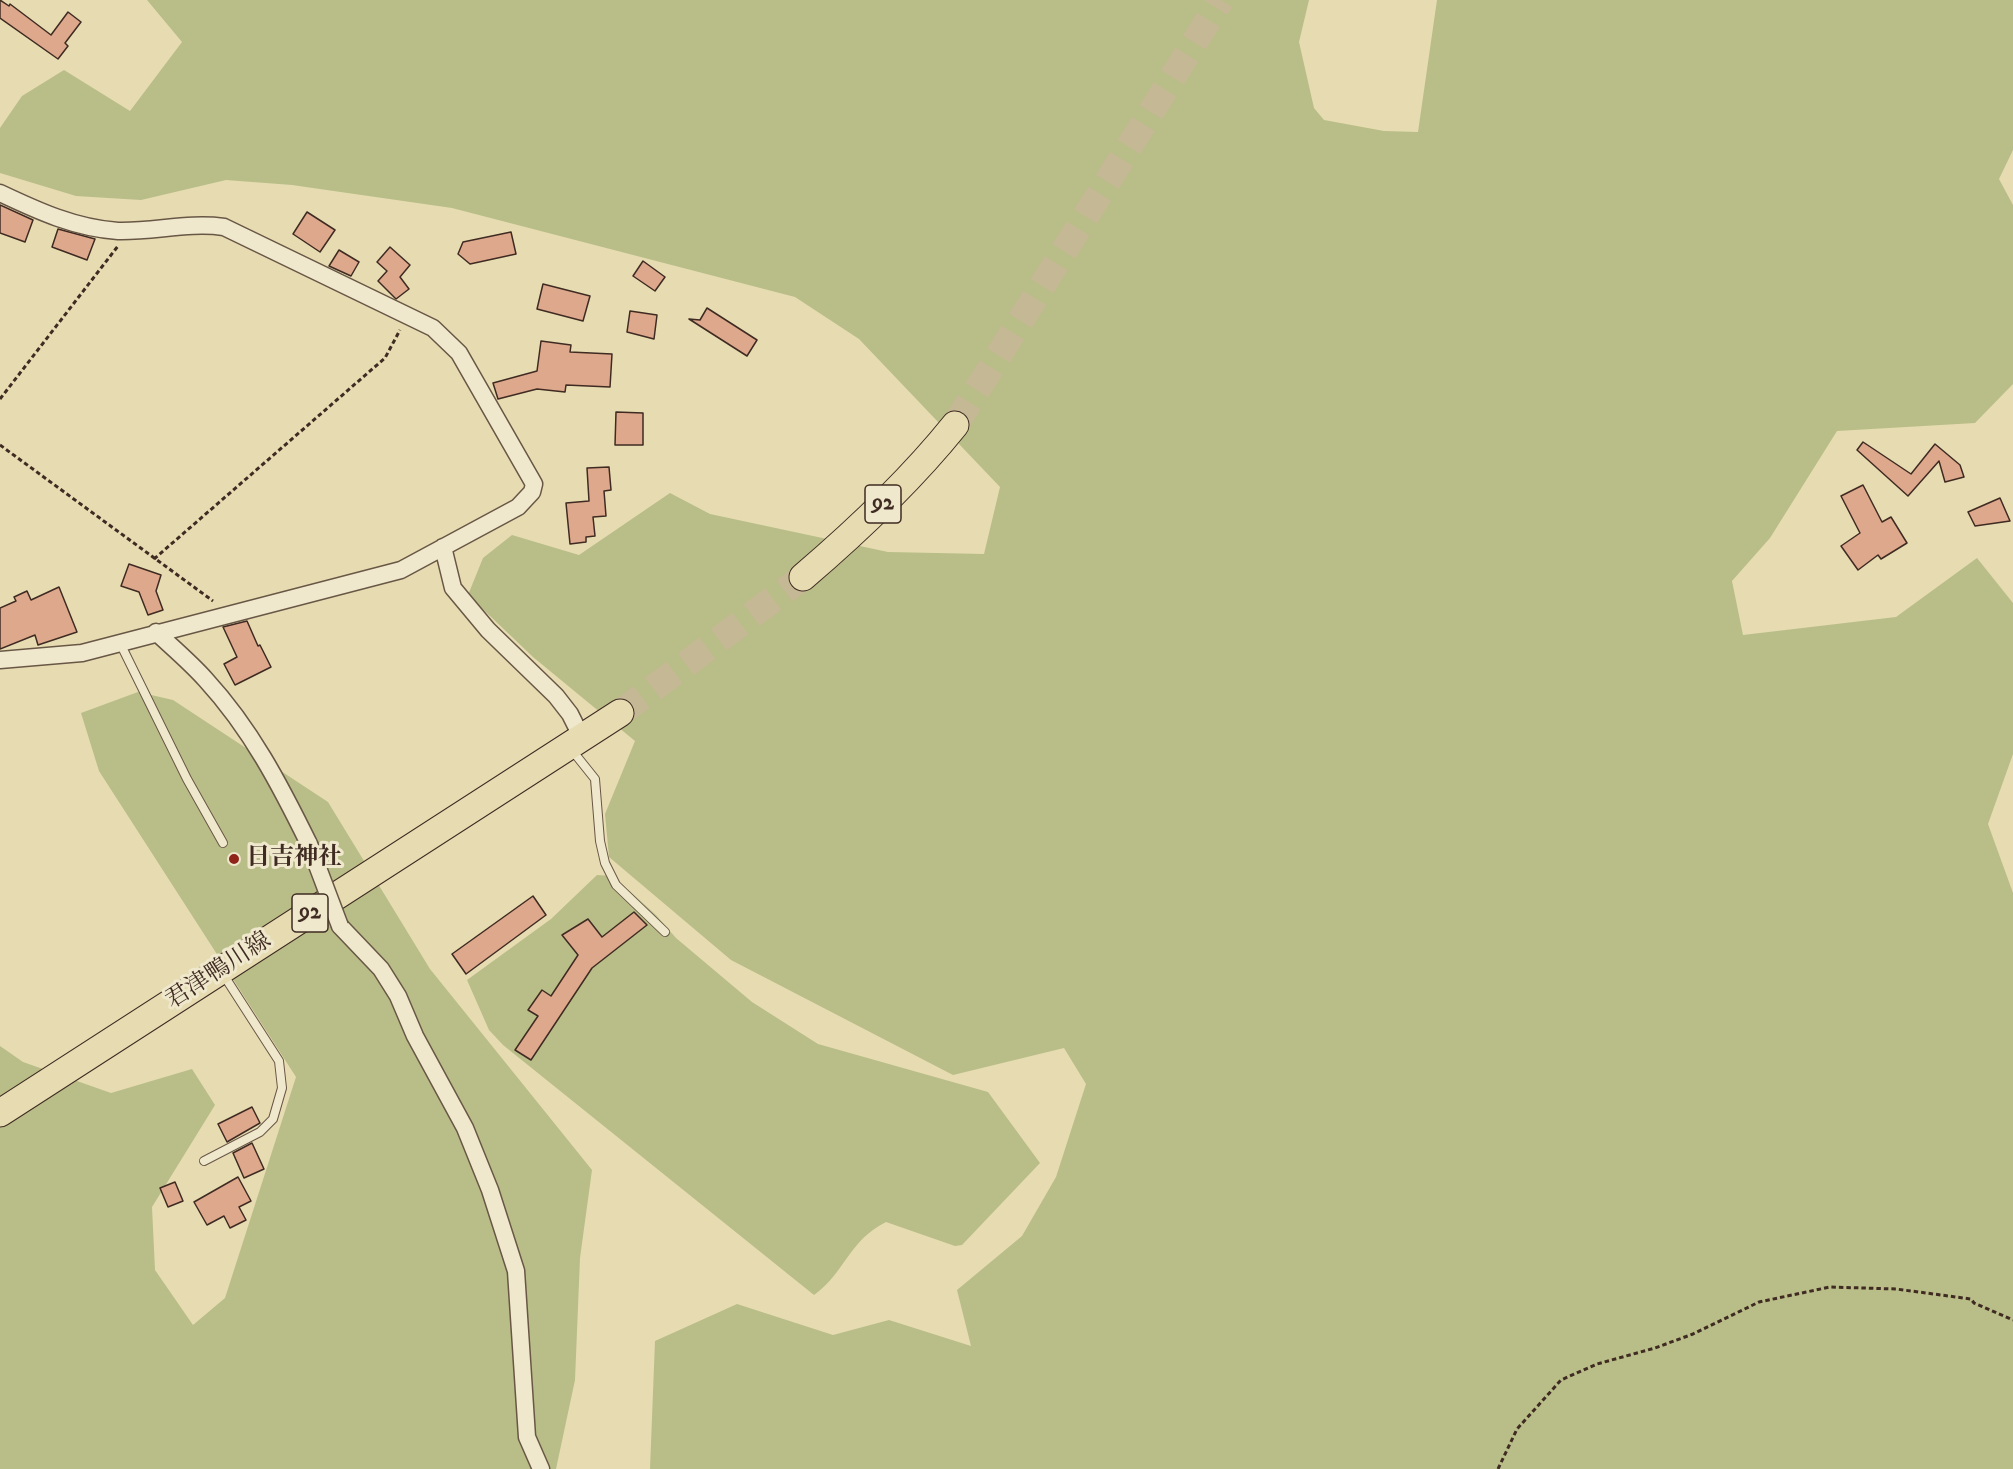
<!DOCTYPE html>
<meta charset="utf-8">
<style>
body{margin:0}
canvas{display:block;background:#e6dbb1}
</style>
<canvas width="2013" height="1469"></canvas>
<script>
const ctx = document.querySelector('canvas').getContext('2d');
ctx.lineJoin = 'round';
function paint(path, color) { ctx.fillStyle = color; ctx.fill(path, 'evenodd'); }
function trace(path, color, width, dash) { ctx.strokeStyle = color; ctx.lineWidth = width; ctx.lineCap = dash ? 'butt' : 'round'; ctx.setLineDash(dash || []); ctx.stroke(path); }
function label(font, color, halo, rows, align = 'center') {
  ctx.font = font + ' "IM FELL DW Pica","Noto Serif JP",serif'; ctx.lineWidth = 6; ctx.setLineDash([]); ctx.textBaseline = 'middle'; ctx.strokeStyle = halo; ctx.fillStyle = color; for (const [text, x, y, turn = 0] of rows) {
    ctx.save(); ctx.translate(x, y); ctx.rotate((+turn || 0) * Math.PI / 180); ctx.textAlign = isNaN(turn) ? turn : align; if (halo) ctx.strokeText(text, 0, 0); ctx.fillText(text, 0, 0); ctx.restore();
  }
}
const green = new Path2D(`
 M147,0H1309L1299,42L1314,108L1324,120L1384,131L1418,132L1437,0H2013V150L1999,179L2013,205V384L1975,423L1837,431L1770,538L1732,581L1743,635L1896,617L1977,558L2013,603V754L1988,824L2013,893V1469H650L655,1341L737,1304L833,1335L889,1320L971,1346L957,1290L1022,1236L1056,1177L1086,1084L1064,1048L953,1075L731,960L609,857L605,814L635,741L533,657L468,595L483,558L512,535L579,555L670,493L710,514L888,552L984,554L1000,487L859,339L795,297L452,208L292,185L226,180L141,200L76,196L0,173V128L22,96L64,70L130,111L182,42Z
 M138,692L173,700L328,802L430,969L592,1170L580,1258L575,1380L556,1469H0V1046L23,1062L111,1093L192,1069L215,1105L152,1207L155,1270L193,1325L225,1298L296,1077L99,771L81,713Z
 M597,875L613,876L656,915L676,938L752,1002L818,1044L988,1092L1040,1163L962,1245L955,1246L886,1222C848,1241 845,1273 814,1295L503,1045L489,1030L467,980L551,919Z`);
const building = new Path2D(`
 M0,0L9,6L10,4L51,35L68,12L81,22L65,43L68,46L58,59L0,18Z
 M0,205L33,220L25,242L0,233Z
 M307,212L335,230L320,252L293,234Z
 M58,229L95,239L87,260L52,247Z
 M511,232L516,254L470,264L458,254L463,242Z
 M390,247L410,265L400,277L409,289L396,299L378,281L387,271L377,262Z
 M339,250L359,262L351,276L329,266Z
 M643,261L665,277L655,291L633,276Z
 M543,284L590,296L583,321L537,309Z
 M707,308L757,340L747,356L689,319L700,320Z
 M630,311L657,315L654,339L627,332Z
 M541,341L571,345L570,352L612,354L610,387L566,385L565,392L537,389L498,399L493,383L537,371Z
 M616,412L643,413V445H615Z
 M1863,442L1911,474L1935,444L1960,465L1964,477L1945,482L1939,461L1908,496L1857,450Z
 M609,467L611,490L604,491L606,516L593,517L595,536L586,537V542L570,544L566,503L589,501L587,468Z
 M1863,485L1882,522L1891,517L1907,543L1881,559L1878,555L1858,570L1841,546L1860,533L1841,496Z
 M2000,498L2010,521L1975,526L1968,512Z
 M129,564L161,575L156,591L163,610L148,615L139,592L121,586Z
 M59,587L77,632L38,645L35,635L0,649V608L16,601L14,597L27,591L31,600Z
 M247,621L258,646L260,645L271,667L235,685L224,664L237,657L223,627Z
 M533,896L546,915L466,974L452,954Z
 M634,912L647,925L592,968L531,1060L515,1050L538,1016L528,1010L542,990L551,996L578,955L562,935L588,919L602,937Z
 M252,1107L260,1123L227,1142L218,1124Z
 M252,1143L264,1169L244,1178L233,1153Z
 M238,1177L251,1201L239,1207L246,1220L230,1228L224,1216L207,1225L194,1202Z
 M175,1182L183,1201L168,1207L160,1188Z`);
const primaryTunnel = new Path2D(`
 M955,425L1221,0
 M620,713L803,577`);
const path = new Path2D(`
 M0,399L118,246
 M0,445L213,601
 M154,559L385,358L400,330
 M1498,1469L1517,1429L1561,1380L1597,1364L1655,1348L1693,1334L1759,1302L1830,1287L1896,1289L1971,1299L1974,1303L2013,1320`);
const service = new Path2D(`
 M120,643L187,779L223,843
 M571,749L595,779L600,841L605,863L616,885L665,932
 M204,1161L260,1132L273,1119L282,1088L279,1061L223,974`);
const minor = new Path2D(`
 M0,193C38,211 75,228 118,231C154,232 188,222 224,227L433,328L459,353L534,484L532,492L518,507L401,570L82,653L0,660
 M443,547L453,588L488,630L556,696L570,714L582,738
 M156,632C173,648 191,663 206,680C251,729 280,785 309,844
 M340,926L381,969L398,996L415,1036L465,1128L490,1190L516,1271L527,1437L541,1469`);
const primary = new Path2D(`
 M803,577C858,530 910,481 955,425
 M0,1113L620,713`);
const minorBridge = new Path2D(`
 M309,844L340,926`);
const markers = [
 [234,859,6,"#8f2418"]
];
const shields = [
 [883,504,36],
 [310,913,36]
];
const shieldNames = [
 ["92",883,504],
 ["92",310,913]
];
const poiNames = [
 ["日吉神社",246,859]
];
const streetNames = [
 ["君津鴨川線",219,972,-33]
];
paint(green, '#b9be88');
paint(building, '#dea88c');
trace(building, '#3f2b22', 1.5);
trace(primaryTunnel, '#c5b894', 27, [27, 14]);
trace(service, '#695746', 10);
trace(minor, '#695746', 19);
trace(primary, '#3f2b22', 29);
trace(path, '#3f2b22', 3, [4.5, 3]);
trace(service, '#efe8cc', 8);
trace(minor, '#efe8cc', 16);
trace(primary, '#e6dbb1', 27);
trace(minorBridge, '#695746', 19, []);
trace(minorBridge, '#efe8cc', 16);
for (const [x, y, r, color] of markers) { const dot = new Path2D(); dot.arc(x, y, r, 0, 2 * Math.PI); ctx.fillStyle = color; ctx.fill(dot); trace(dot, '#efe8cc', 2); }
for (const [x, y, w] of shields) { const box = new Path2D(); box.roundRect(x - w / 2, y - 19, w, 38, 4.5); ctx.fillStyle = '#efe8cc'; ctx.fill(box); trace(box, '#3f2b22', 1.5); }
label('bold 22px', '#3f2b22', null, shieldNames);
label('bold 24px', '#3f2b22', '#efe8cc', poiNames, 'left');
label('24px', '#3f2b22', '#efe8cc', streetNames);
</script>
